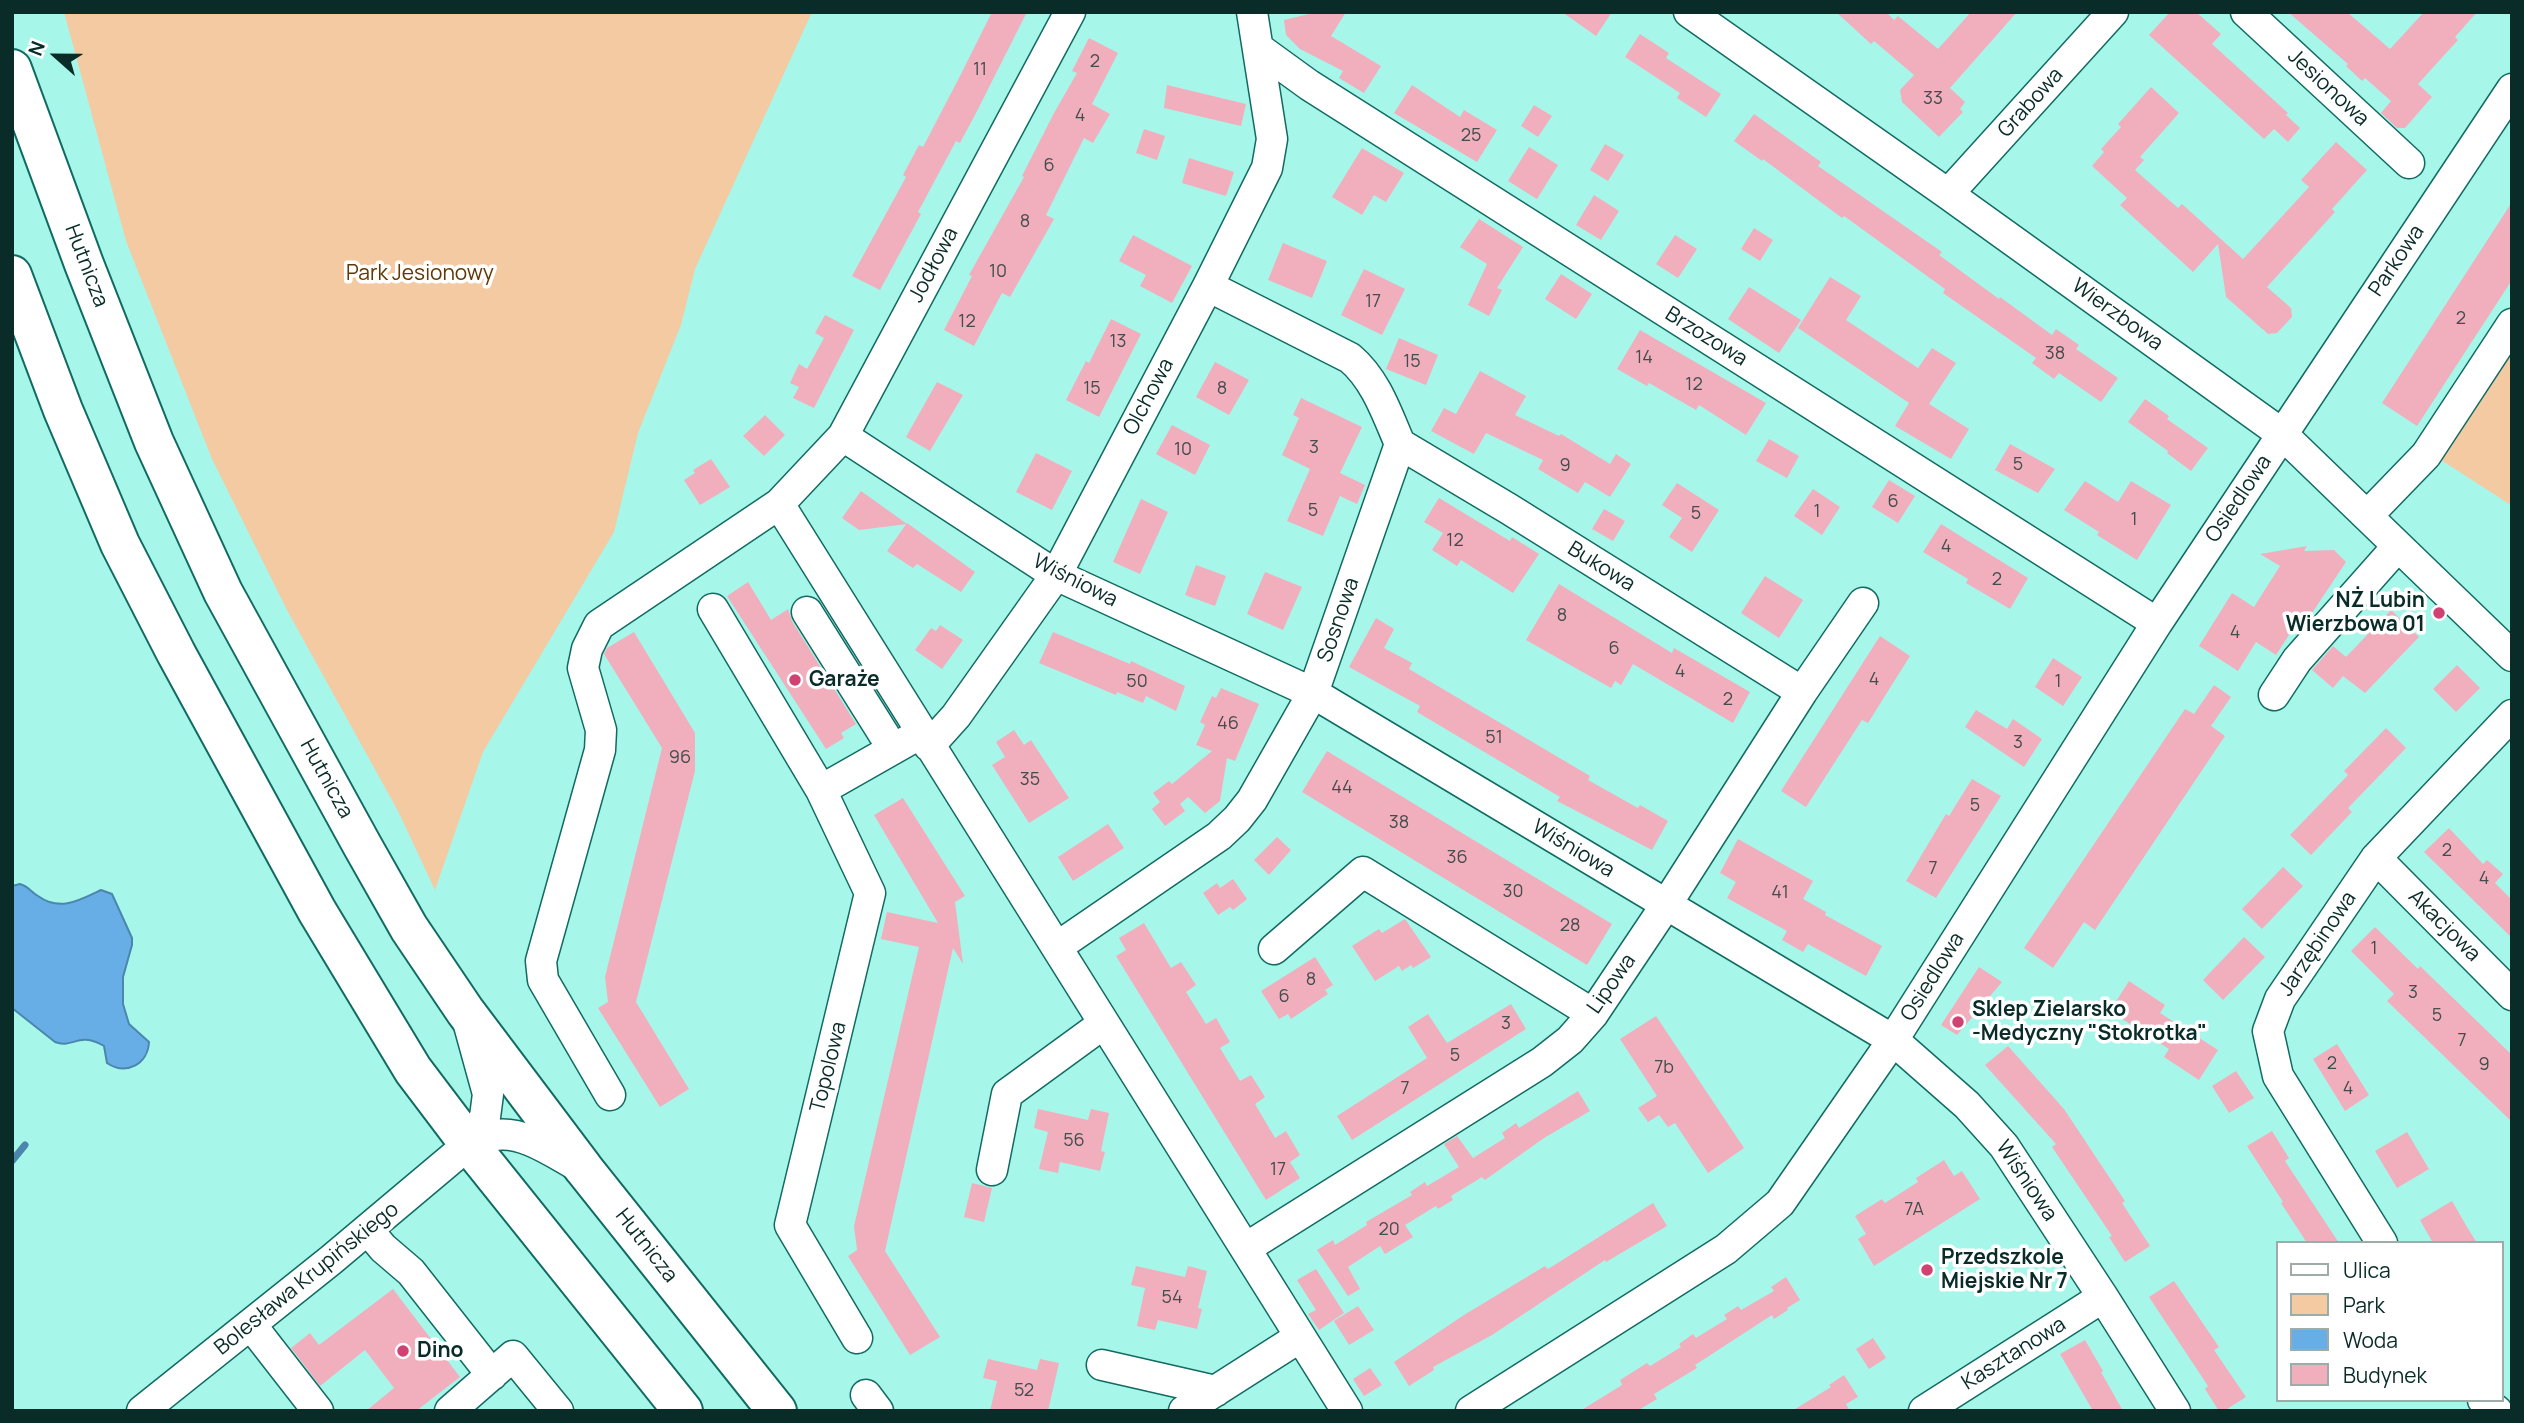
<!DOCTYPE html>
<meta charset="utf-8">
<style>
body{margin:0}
#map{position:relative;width:2524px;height:1423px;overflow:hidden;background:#a7f6ea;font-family:Manrope,sans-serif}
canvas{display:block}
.frame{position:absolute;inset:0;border:14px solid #092c28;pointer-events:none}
.legend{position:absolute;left:2276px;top:1241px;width:228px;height:161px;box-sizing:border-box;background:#fff;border:2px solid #9daba9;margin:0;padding:9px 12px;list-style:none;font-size:21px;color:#092c28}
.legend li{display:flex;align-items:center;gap:14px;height:35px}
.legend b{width:35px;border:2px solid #9daba9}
.north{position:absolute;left:21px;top:21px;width:70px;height:70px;-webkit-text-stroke:5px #fff;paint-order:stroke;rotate:291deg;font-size:19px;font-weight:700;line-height:28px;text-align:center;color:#092c28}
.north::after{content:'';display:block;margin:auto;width:24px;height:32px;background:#092c28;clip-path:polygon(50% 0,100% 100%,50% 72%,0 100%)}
</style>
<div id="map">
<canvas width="2524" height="1423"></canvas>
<div class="frame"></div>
<ul class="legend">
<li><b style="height:9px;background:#fff"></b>Ulica</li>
<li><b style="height:19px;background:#f4caa3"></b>Park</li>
<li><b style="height:19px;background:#67ade6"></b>Woda</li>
<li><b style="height:19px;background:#f1afbd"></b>Budynek</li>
</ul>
<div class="north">N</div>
</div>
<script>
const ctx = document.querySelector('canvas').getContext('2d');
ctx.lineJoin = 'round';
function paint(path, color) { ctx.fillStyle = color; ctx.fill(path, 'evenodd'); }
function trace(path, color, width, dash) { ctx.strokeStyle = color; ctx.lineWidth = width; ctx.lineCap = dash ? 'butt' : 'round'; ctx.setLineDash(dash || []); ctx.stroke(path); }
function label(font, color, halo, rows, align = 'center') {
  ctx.font = font + ' Manrope,sans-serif'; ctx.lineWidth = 7; ctx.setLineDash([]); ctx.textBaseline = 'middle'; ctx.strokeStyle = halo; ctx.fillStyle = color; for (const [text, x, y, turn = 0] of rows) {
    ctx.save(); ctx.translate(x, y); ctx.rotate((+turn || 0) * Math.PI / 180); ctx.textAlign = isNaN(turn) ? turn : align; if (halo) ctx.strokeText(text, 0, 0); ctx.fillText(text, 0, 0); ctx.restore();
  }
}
const green = new Path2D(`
 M64,12H812L695,269L681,325L638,433L614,532L483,752L435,890L398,811L288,612L212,459L126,241Z
 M2512,336V499L2509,504L2435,456Z`);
const water = new Path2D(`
 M20,884C28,886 31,892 38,896C60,912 80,900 101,890L112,894L132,938V945L123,977V1004L129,1024L149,1042C148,1064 126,1076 107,1063L104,1046C78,1031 73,1049 55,1042L12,1008V886Z`);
const stream = new Path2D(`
 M12,1161L25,1145`);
const building = new Path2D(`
 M992,12H1027L976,113L960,143L956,141L918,212L921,214L880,290L852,276L906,177L903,175L919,145L923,147L959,78Z
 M1317,12H1346L1331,36L1381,66L1364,93L1339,78L1343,71L1300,49L1286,35L1284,20Z
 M1562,12H1612L1596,36Z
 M1836,12H1886L1894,20L1898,16L1938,49L1971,12H2017L1950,88L1965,102L1960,109L1963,112L1939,137L1902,102L1900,90L1914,75L1874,41L1871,44Z
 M2170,12H2196L2221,34L2212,44L2288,113L2286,115L2300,128L2288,142L2274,129L2264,139L2149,35Z
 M2288,12H2347L2390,49L2424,12H2477L2455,37L2458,40L2418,84L2432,97L2405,128H2397L2381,113L2391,101L2365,78L2362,81L2346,66L2348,64Z
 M1640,34L1669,53L1666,58L1721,94L1706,117L1677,98L1680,93L1625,57Z
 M1089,38L1118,53L1092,104L1110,114L1093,143L1084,138L1046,215L1054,219L1010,297L1002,293L974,346L944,330L972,276L969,275L1024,177L1022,176L1054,113L1077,73L1072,71Z
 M1167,85L1246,104L1241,126L1164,108Z
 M1412,85L1460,117L1464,110L1497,130L1477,162L1394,113Z
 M2151,87L2179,113L2140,157L2144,160L2135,170L2178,208L2182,204L2243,259L2309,187L2301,180L2336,142L2367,170L2332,209L2335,212L2267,287L2291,308L2292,317L2277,333L2268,334L2226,297L2218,244L2193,272L2120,205L2127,198L2092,166L2104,152L2101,149L2121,127L2118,124Z
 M1534,105L1552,116L1538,137L1521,126Z
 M1754,114L1821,162L1818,166L1942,252L1939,255L1999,299L2000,297L2052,335L2056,329L2079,345L2076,349L2118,378L2101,402L2059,373L2054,379L2032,363L2036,358L1943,293L1945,289L1844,216L1842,218L1763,159L1762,161L1734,141Z
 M1144,129L1165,136L1157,160L1136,153Z
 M1605,144L1624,155L1608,181L1590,170Z
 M1529,147L1558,165L1537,199L1508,181Z
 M1362,148L1404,173L1386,202L1374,195L1362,215L1332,197Z
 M1189,158L1234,172L1226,196L1182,183Z
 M1594,195L1619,211L1601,240L1576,225Z
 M2512,202V280L2417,426L2382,403Z
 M1479,219L1523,247L1497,288L1502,290L1489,316L1468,305L1487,264L1460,247Z
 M1754,228L1773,240L1760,261L1741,249Z
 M1133,235L1192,266L1172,303L1140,286L1146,275L1119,261Z
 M1675,235L1697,249L1678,278L1656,264Z
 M1283,243L1327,261L1312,298L1268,280Z
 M1364,269L1405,289L1382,335L1341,315Z
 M1561,274L1592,294L1576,319L1545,299Z
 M1830,277L1861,296L1846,320L1918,368L1932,348L1956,363L1929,404L1969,429L1951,459L1895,426L1909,403L1798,328Z
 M1749,287L1801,320L1779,353L1728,319Z
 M825,315L854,330L814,408L793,398L799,387L790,383L799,364L807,369L824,338L815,333Z
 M1111,319L1141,334L1099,417L1066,400L1086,361L1089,363Z
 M1640,330L1766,403L1746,435L1699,405L1696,410L1649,383L1647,386L1617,369Z
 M1399,338L1438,355L1426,385L1386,369Z
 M1215,362L1249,380L1229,415L1196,397Z
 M1480,371L1526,396L1515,415L1559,436L1561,434L1610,464L1616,454L1631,464L1610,497L1585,482L1578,493L1538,469L1543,460L1486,433L1474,454L1431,431L1444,408L1456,414Z
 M937,382L963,395L930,451L906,437Z
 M1301,398L1362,427L1340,473L1365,485L1357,504L1340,496L1323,536L1287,521L1310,469L1282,455L1299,418L1293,415Z
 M2145,399L2169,416L2167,419L2208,448L2191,471L2167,453L2168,451L2128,422Z
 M765,415L785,435L764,456L743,436Z
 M1172,425L1210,445L1195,475L1156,454Z
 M1769,439L1799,456L1787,478L1756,461Z
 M2010,444L2055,469L2038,493L1995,470Z
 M1036,453L1072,471L1052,510L1016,492Z
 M711,459L730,487L700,505L684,480L695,473L693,470Z
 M1889,480L1915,496L1898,523L1872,507Z
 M2085,481L2118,502L2131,481L2171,505L2137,560L2097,535L2099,532L2064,510Z
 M1677,483L1719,510L1692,552L1669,537L1682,518L1662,505Z
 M1813,489L1840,507L1822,535L1794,516Z
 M861,491L907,524L859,530L842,518Z
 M1439,498L1510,541L1512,537L1539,554L1513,593L1461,560L1457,566L1432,550L1443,533L1424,522Z
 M1141,499L1168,512L1140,574L1113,562Z
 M1604,509L1625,521L1613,541L1592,529Z
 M907,523L975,572L961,592L917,564L913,568L887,551Z
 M1941,524L2028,578L2010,609L1966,583L1968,579L1923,552Z
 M2307,546L2304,551L2334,550L2346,562L2306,622L2300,618L2276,655L2256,642L2238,671L2199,646L2232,593L2254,607L2280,566L2260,554Z
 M1196,565L1226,576L1215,606L1185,595Z
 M1265,572L1302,587L1283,630L1247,614Z
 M1765,576L1803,600L1779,638L1741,613Z
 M748,582L771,620L788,609L792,621L856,724L841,733L844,738L826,749L727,596Z
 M1559,584L1672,653L1674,648L1750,692L1733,723L1633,664L1621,685L1615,681L1611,688L1526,640Z
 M2391,610L2419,637L2365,693L2343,676L2333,688L2312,670L2333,646L2346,657Z
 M1376,618L1394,629L1384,648L1412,663L1409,669L1590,776L1588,780L1638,808L1640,805L1668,821L1652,850L1557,801L1560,797L1417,712L1420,706L1349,667Z
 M940,625L963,640L942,669L915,650L931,628L936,631Z
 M634,632L695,733V771L636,1002L689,1089L660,1107L598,1008L608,1002L605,977L662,748L604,654L607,648Z
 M1053,632L1130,664L1131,661L1185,686L1176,711L1146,696L1143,703L1117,692L1116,695L1039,663Z
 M1880,636L1910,656L1868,723L1862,720L1806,807L1781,791Z
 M2053,658L2082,677L2063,706L2035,687Z
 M2457,665L2480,688L2456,712L2433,689Z
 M2214,685L2231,697L2211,726L2225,736L2095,930L2084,922L2053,968L2024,948L2185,709L2194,714Z
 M1221,688L1259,704L1235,761L1227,758L1220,801L1205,813L1188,797L1180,804L1185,811L1165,826L1152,809L1160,802L1153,793L1169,781L1172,784L1212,751L1196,745L1205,725L1200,722L1212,696L1216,698Z
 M1976,710L2007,729L2013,719L2042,739L2024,767L1965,727Z
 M2386,728L2406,748L2348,808L2352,812L2311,855L2290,835L2348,775L2344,771Z
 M1014,730L1024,745L1031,740L1069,798L1029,823L992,765L1005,757L996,742Z
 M1327,751L1612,924L1587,965L1302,792Z
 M1972,779L2001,796L1936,898L1906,881L1946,814L1949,816Z
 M903,798L965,896L955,902L963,964L953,948L885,1251L940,1337L910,1355L848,1256L857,1250L854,1226L919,947L881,939L887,912L938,923L874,815Z
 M1108,824L1124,848L1073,881L1058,857Z
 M2449,828L2483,864L2487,860L2503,874L2495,883L2512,900V938L2424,852Z
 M1277,837L1291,850L1269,875L1254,860Z
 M1738,839L1813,881L1803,899L1826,912L1825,915L1882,946L1866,976L1808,944L1803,952L1782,940L1787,931L1727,898L1736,882L1720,873Z
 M2283,867L2303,886L2262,929L2242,909Z
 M1233,879L1247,899L1233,910L1230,907L1218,915L1203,893L1217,883L1220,888Z
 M1405,919L1431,957L1413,968L1411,965L1402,971L1399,966L1375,981L1352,946L1379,929L1382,933Z
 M1144,923L1171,968L1181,962L1196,985L1186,992L1206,1024L1216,1018L1230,1042L1220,1048L1240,1081L1251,1075L1265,1097L1255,1104L1275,1138L1286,1131L1300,1155L1290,1162L1300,1178L1266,1200L1116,956L1126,950L1119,938Z
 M2375,927L2418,969L2420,966L2512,1055V1122L2387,1001L2394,994L2351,951Z
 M2244,937L2265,957L2223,1000L2203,980Z
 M1315,957L1333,985L1325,990L1328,994L1291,1019L1288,1014L1279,1019L1261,991Z
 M1979,967L2002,982L1957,1035L1941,1025Z
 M2129,981L2165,1005L2160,1013L2218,1050L2199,1080L2164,1057L2169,1049L2110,1011Z
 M1511,1004L1526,1029L1352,1140L1337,1116L1427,1058L1408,1027L1428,1014L1447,1043Z
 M1656,1016L1744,1148L1708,1173L1675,1123L1668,1127L1659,1115L1648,1122L1638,1108L1657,1096L1620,1039Z
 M2337,1044L2369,1095L2345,1111L2313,1059Z
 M2008,1046L2064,1109L2125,1201L2122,1203L2150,1246L2125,1262L2109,1237L2112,1236L2052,1147L2056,1144L1985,1065Z
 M2236,1071L2254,1098L2229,1113L2212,1086Z
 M1578,1091L1590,1111L1544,1138L1485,1180L1482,1177L1451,1196L1453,1200L1438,1209L1436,1206L1405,1225L1413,1237L1385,1254L1380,1246L1348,1267L1360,1289L1348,1296L1317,1250L1333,1240L1335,1245L1367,1225L1366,1222L1412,1195L1410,1192L1425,1182L1427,1186L1459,1167L1444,1144L1457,1136L1473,1158L1505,1138L1502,1133L1516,1123L1519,1128Z
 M1038,1109L1088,1120L1091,1109L1109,1113L1101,1151L1105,1152L1100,1171L1060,1162L1058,1173L1039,1169L1048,1132L1034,1128Z
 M2272,1131L2289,1158L2285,1161L2339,1243H2307L2281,1203L2283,1202L2247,1146Z
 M2407,1132L2429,1169L2397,1188L2375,1151Z
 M1944,1160L1954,1176L1962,1171L1980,1199L1874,1266L1858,1239L1866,1234L1855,1216L1882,1199L1885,1203L1918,1182L1916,1178Z
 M972,1183L992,1188L984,1222L964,1217Z
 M2452,1201L2467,1227L2477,1243H2433L2420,1220Z
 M1653,1203L1667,1226L1606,1262L1605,1260L1492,1335L1433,1367L1434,1370L1409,1386L1394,1362L1464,1315L1545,1266L1548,1269Z
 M1136,1266L1185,1277L1188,1266L1207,1271L1198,1308L1202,1309L1197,1329L1158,1320L1155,1330L1137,1326L1145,1288L1131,1285Z
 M1316,1269L1344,1313L1319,1330L1308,1314L1316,1310L1297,1280Z
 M1786,1277L1800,1300L1787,1308L1788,1310L1774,1319L1772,1315L1695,1365L1697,1368L1654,1394L1657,1399L1637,1411H1580L1622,1385L1620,1380L1647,1363L1650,1366L1681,1347L1679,1344L1693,1334L1696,1338L1727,1319L1724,1315L1738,1306L1741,1310L1774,1291L1771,1287Z
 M2174,1281L2219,1347L2214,1350L2246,1397L2224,1411H2219L2205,1389L2208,1386L2149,1297Z
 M393,1289L460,1377L416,1411H366L394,1388L365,1350L320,1386L291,1348L310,1333L319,1345Z
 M1358,1306L1374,1330L1349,1345L1334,1321Z
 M1873,1338L1886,1358L1869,1369L1856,1349Z
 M2085,1340L2103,1371L2101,1372L2123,1411H2093L2060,1354Z
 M988,1359L1037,1370L1040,1359L1059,1363L1048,1411H990L997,1381L983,1378Z
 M1370,1368L1382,1385L1364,1396L1353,1379Z
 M1844,1375L1858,1397L1846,1404L1850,1411H1792L1831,1387L1829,1385Z`);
const minor = new Path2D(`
 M1689,12L1948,194L2282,434L2512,656
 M2246,12L2409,163
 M1258,48L1309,85L2157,623
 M1948,194L2113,12
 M843,436L1056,575L1313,693L1893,1040L1967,1105L2004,1146L2103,1297L2175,1411
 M1400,444L1509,509L1802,692
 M779,504L1347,1411
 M2367,516L2426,455L2512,324
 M713,609L821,790L870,893L790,1225L857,1338
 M807,612L893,749
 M2274,695L2297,660L2398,546
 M929,746L956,716L1056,575L1208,286L1267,168L1272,139L1252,12
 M821,790L909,740
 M2376,858L2512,995
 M1057,947L1219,836L1237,819L1252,800L1313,693L1400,444C1387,414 1376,380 1350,358L1208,286
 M1274,949L1363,872L1593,1014
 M610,1095L543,980L541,961L600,750L601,730L583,668L587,649L599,625L779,504L843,436L1070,12
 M469,1144C478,1141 487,1137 496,1135C524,1131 554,1153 578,1166
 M992,1170L1007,1094L1103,1024
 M368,1230L383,1248L411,1272L492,1375
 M2382,1243L2278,1076L2268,1031L2280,999L2376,858L2512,715
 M1246,1248L1542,1062L1570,1040L1593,1014L1666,905L1802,692L1863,603
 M251,1325L318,1411
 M1102,1365L1216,1391
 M866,1395L878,1411
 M2483,1400L2497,1411
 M142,1411L331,1260L469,1144L485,1117L488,1094L469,1025
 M450,1411L513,1356L558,1411
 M1184,1411L1300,1337
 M1471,1411L1726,1249L1780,1203L1893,1040L2157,623L2512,89
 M1924,1411L2103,1297`);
const major = new Path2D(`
 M12,69L84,264L154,442L223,592L362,845L409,928L465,1011L584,1169L777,1411
 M12,275L63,410L120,544L176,653L317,911L413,1070L469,1144L683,1411`);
const markers = [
 [2439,613,7,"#cf4271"],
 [795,680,7,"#cf4271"],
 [1958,1022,7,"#cf4271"],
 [1927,1270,7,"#cf4271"],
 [403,1351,7,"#cf4271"]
];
const numberNames = [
 ["2",1095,62],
 ["11",980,70],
 ["33",1933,99],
 ["4",1080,116],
 ["25",1471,136],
 ["6",1049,166],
 ["8",1025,222],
 ["10",998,272],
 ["17",1373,302],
 ["2",2461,319],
 ["12",967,322],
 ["13",1118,342],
 ["38",2055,354],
 ["14",1644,358],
 ["15",1412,362],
 ["12",1694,385],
 ["15",1092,389],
 ["8",1222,389],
 ["3",1314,448],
 ["10",1183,450],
 ["5",2018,465],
 ["9",1565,466],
 ["6",1893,502],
 ["5",1313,511],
 ["1",1817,512],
 ["5",1696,514],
 ["1",2134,520],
 ["12",1455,541],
 ["4",1946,547],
 ["2",1997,580],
 ["8",1562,616],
 ["4",2235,633],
 ["6",1614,649],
 ["4",1680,672],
 ["4",1874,680],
 ["50",1137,682],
 ["1",2058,682],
 ["2",1728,700],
 ["46",1228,724],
 ["51",1494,738],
 ["3",2018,743],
 ["96",680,758],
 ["35",1030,780],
 ["44",1342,788],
 ["5",1975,806],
 ["38",1399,823],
 ["2",2447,851],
 ["36",1457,858],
 ["7",1933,869],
 ["4",2484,879],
 ["30",1513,892],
 ["41",1780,893],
 ["28",1570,926],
 ["1",2374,949],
 ["8",1311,980],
 ["3",2413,993],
 ["6",1284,997],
 ["5",2437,1016],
 ["3",1506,1024],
 ["7",2462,1041],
 ["5",1455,1056],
 ["2",2332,1064],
 ["9",2484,1065],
 ["7b",1664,1068],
 ["7",1405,1089],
 ["4",2348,1089],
 ["56",1074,1141],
 ["17",1278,1170],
 ["7A",1914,1210],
 ["20",1389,1230],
 ["54",1172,1298],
 ["52",1024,1391]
];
const streetNames = [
 ["Jesionowa",2328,88,43],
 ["Grabowa",2031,103,-48],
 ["Parkowa",2397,261,-56],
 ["Jodłowa",934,265,-62],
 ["Hutnicza",86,266,69],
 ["Wierzbowa",2117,315,36],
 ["Brzozowa",1706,337,32],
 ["Olchowa",1149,397,-62],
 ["Osiedlowa",2239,499,-56],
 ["Bukowa",1601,567,32],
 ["Wiśniowa",1075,581,27],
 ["Sosnowa",1339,620,-71],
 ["Hutnicza",326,779,61],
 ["Wiśniowa",1573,849,31],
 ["Akacjowa",2444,926,45],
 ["Jarzębinowa",2318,944,-56],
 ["Osiedlowa",1933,977,-58],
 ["Lipowa",1612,984,-55],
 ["Topolowa",829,1067,-76],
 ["Wiśniowa",2026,1181,56],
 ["Hutnicza",646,1246,52],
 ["Bolesława Krupińskiego",307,1279,-39],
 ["Kasztanowa",2014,1354,-32]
];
const parkNames = [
 ["Park Jesionowy",420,274]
];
const poiNames = [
 ["NŻ Lubin",2425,601,"right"],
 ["Wierzbowa 01",2425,625,"right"],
 ["Garaże",809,680],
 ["Sklep Zielarsko",1972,1010],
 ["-Medyczny \"Stokrotka\"",1972,1034],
 ["Przedszkole",1941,1258],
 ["Miejskie Nr 7",1941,1282],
 ["Dino",417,1351]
];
paint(green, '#f4caa3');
paint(water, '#67ade6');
trace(water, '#4b86ad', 2);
trace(stream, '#4b86ad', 7);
paint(building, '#f1afbd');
trace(minor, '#116b62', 33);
trace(major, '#116b62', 42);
trace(minor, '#fff', 30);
trace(major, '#fff', 38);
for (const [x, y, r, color] of markers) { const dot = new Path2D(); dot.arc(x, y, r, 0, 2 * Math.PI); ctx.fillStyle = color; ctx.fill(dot); trace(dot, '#fff', 2.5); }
label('18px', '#434d4d', null, numberNames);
label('21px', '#092c28', '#fff', streetNames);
label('21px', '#613804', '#fff', parkNames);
label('bold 21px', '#092c28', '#fff', poiNames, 'left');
</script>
